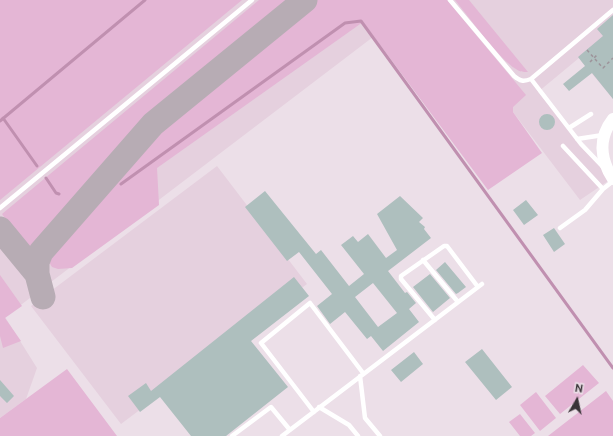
<!DOCTYPE html>
<style>
body{margin:0}
#map{position:relative;width:613px;height:436px;overflow:hidden;background:#ecdfe8;font-family:Ubuntu,sans-serif}
canvas{display:block}
.north{position:absolute;left:557px;top:380px;width:40px;height:40px;-webkit-text-stroke:3px #ecdfe8;paint-order:stroke;rotate:9deg;font-size:11px;font-weight:700;line-height:16px;text-align:center;color:#393337}
.north::after{content:'';display:block;margin:auto;width:14px;height:18px;background:#393337;clip-path:polygon(50% 0,100% 100%,50% 72%,0 100%)}
</style>
<div id="map">
<canvas width="613" height="436"></canvas>
<div class="north">N</div>
</div>
<script>
const ctx = document.querySelector('canvas').getContext('2d');
ctx.lineJoin = 'round';
function paint(path, color) { ctx.fillStyle = color; ctx.fill(path, 'evenodd'); }
function trace(path, color, width, dash) { ctx.strokeStyle = color; ctx.lineWidth = width; ctx.lineCap = dash ? 'butt' : 'round'; ctx.setLineDash(dash || []); ctx.stroke(path); }
const built = new Path2D(`
 M0,0H394L363,22L373,37L5,317L37,368L26,399L0,418Z
 M439,0H613V99L579,58L538,92L611,179L580,200L513,112V107Z
 M217,166L307,284L121,424L31,306Z`);
const green = new Path2D(`
 M0,0H242L0,200Z
 M259,0H292L152,115L135,132L37,245L33,247L25,245L2,214Z
 M312,0H447L526,95L513,107V112L542,153L488,190L363,22L157,168L159,205L72,268L58,269L52,267L47,259L48,255C80,210 120,163 161,124Z
 M455,0H469L528,72C523,72 520,72 516,69C500,60 468,16 455,0Z
 M0,275L22,306L5,318L21,341L3,348L0,336Z
 M583,365L599,383L560,414L545,396Z
 M67,369L117,436H0V418Z
 M606,391L613,401V436H548Z
 M536,392L556,418L540,431L520,405Z
 M520,414L535,433L531,436H520L509,422Z`);
const stream = new Path2D(`
 M3,118L37,166
 M0,121L145,0
 M46,178L56,193L59,194
 M121,184L345,23L361,21L613,368`);
const taxiway = new Path2D(`
 M0,229L37,274L43,297
 M37,274V262L41,252L153,124L305,0`);
const building = new Path2D(`
 M613,15V99L592,73L569,91L563,84L585,66L578,57L603,36L597,29Z
 M539 122a8 8 0 1 1 16 0a8 8 0 1 1-16 0Z
 M265,191L316,254L321,250L349,286L364,274L341,245L353,236L358,242L368,234L386,258L397,250L377,214L400,196L423,218L419,222L425,227L424,229L431,238L388,271L405,293L407,292L416,303L409,309L419,322L383,351L371,336L367,339L345,312L330,324L317,306L332,294L299,252L287,261L245,207ZM373,283L397,313L378,327L355,297Z
 M526,200L538,215L524,225L513,210Z
 M554,228L565,244L554,252L543,235Z
 M445,262L466,287L458,293L456,294L436,270Z
 M430,274L450,298L433,312L413,287Z
 M294,277L309,296L251,341L288,387L226,436H191L160,397L140,412L128,396L146,383L151,391Z
 M482,349L512,387L496,400L465,362Z
 M414,352L423,364L401,382L391,370Z
 M0,380L14,396L7,403L0,396Z`);
const path = new Path2D(`
 M587,50L603,68L613,58
 M590,62L597,55`);
const service = new Path2D(`
 M450,0L514,76C520,81 523,82 531,79L613,10
 M531,79L581,144L604,168
 M569,128L591,114
 M577,139L603,135
 M563,146L603,189
 M0,208L252,0
 M560,228L585,210L603,189L613,181
 M423,260L458,302
 M435,320L401,279V276L444,246H447L478,287
 M360,376L365,418L380,436
 M319,407L349,425L358,436
 M314,412L261,343L310,303L363,373
 M232,436L271,407L290,430
 M282,436L482,284`);
const tertiary = new Path2D(`
 M613,119C598,138 600,159 613,179`);
paint(built, '#e5d0de');
paint(green, '#e4b6d5');
trace(stream, '#c090b0', 3);
trace(taxiway, '#b7acb4', 25);
paint(building, '#aebfbe');
trace(path, '#9d939a', 1.5, [3, 3]);
trace(service, '#fff', 4.5);
trace(tertiary, '#fff', 12);
</script>
